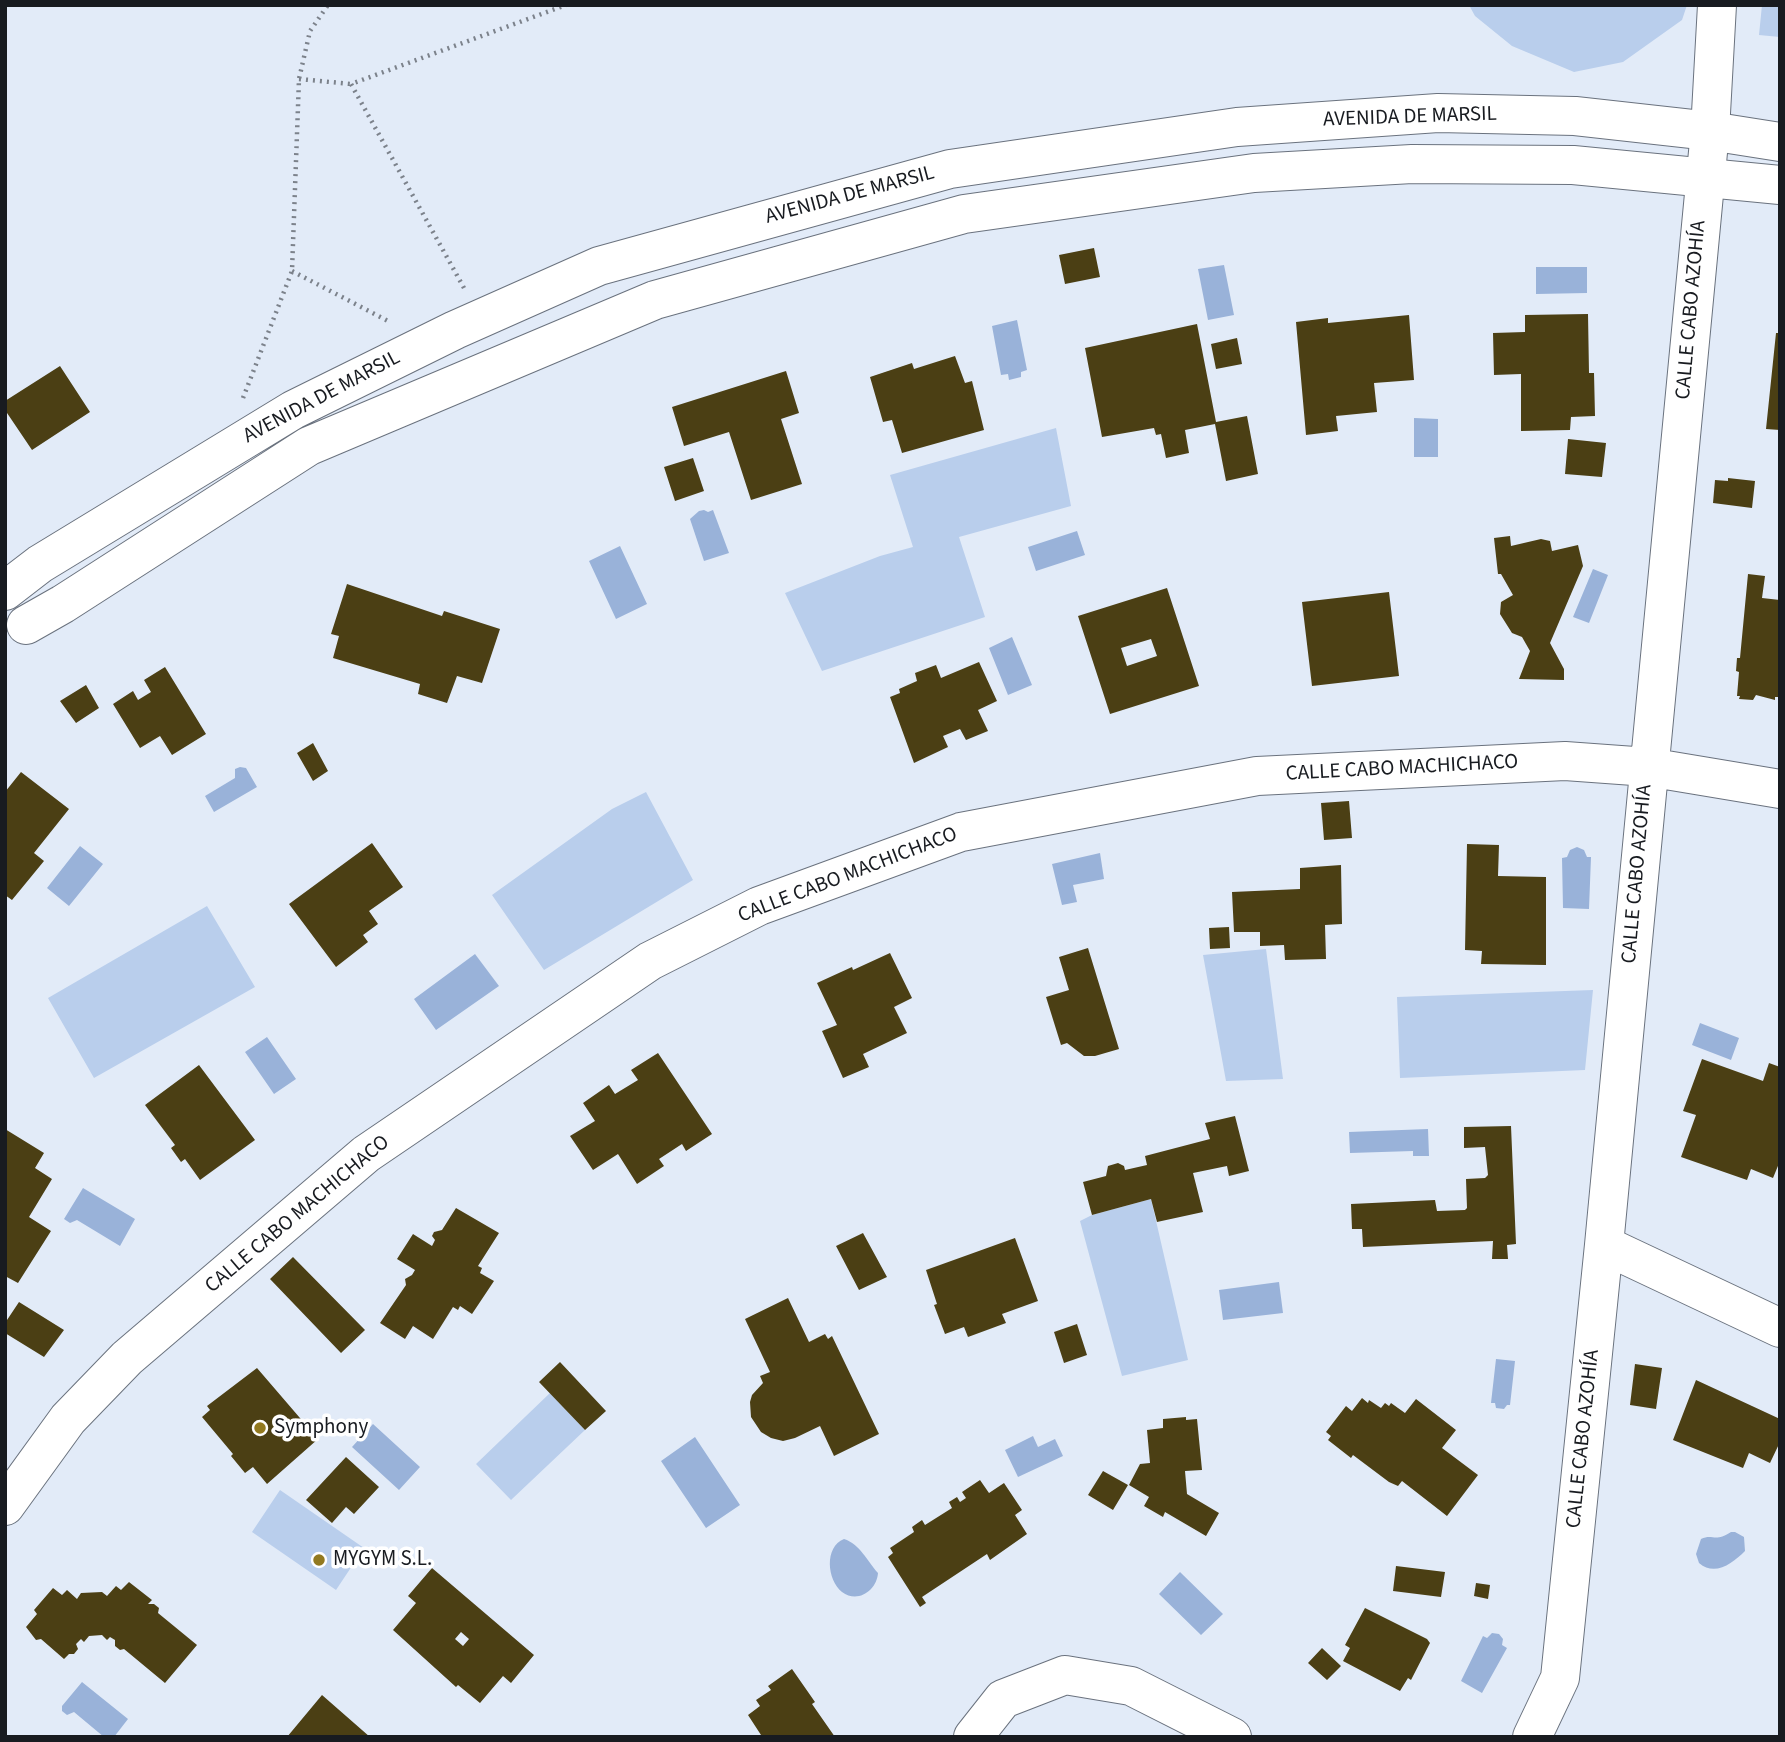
<!DOCTYPE html>
<meta charset="utf-8">
<style>
body{margin:0}
#map{position:relative;width:1785px;height:1742px;overflow:hidden;background:#e2ebf8;font-family:"Source Sans 3",sans-serif}
canvas{display:block}
.frame{position:absolute;inset:0;border:7px solid #181b20;pointer-events:none}
</style>
<div id="map">
<canvas width="1785" height="1742"></canvas>
<div class="frame"></div>
</div>
<script>
const ctx = document.querySelector('canvas').getContext('2d');
ctx.lineJoin = 'round';
function paint(path, color) { ctx.fillStyle = color; ctx.fill(path, 'evenodd'); }
function trace(path, color, width, dash) { ctx.strokeStyle = color; ctx.lineWidth = width; ctx.lineCap = dash ? 'butt' : 'round'; ctx.setLineDash(dash || []); ctx.stroke(path); }
function label(font, color, halo, rows, align = 'center') {
  ctx.font = font + ' "Source Sans 3",sans-serif'; ctx.lineWidth = 7; ctx.setLineDash([]); ctx.textBaseline = 'middle'; ctx.strokeStyle = halo; ctx.fillStyle = color; for (const [text, x, y, turn = 0] of rows) {
    ctx.save(); ctx.translate(x, y); ctx.rotate((+turn || 0) * Math.PI / 180); ctx.textAlign = isNaN(turn) ? turn : align; if (halo) ctx.strokeText(text, 0, 0); ctx.fillText(text, 0, 0); ctx.restore();
  }
}
const green = new Path2D(`
 M1469,5H1687L1682,20L1623,62L1574,72L1512,46L1475,16Z
 M1762,5H1780V37L1759,35Z
 M1056,428L1071,506L959,537L985,617L822,671L785,593L880,556L913,547L890,475Z
 M646,792L693,880L544,970L492,895L612,809Z
 M207,906L255,987L94,1078L48,998Z
 M1266,949L1283,1079L1226,1081L1203,955Z
 M1593,990L1585,1070L1400,1078L1397,997Z
 M1151,1199L1188,1360L1122,1376L1080,1221L1092,1215Z
 M550,1393L585,1430L511,1500L476,1464Z
 M280,1490L364,1548L336,1590L252,1532Z`);
const water = new Path2D(`
 M1224,265L1234,315L1208,320L1198,269Z
 M1536,267H1587V293L1536,294Z
 M1017,320L1027,370L1021,372V377L1009,380L1008,374L1001,375L992,326Z
 M1414,418L1438,419V457H1414Z
 M704,510L708,512L713,510L729,553L704,561L690,519L699,511Z
 M1077,531L1085,555L1036,571L1028,547Z
 M620,546L647,604L616,619L589,561Z
 M1593,569L1608,575L1589,623L1573,617Z
 M1012,637L1032,685L1008,695L989,648Z
 M240,767L246,768L257,787L214,812L205,796L235,778V769Z
 M80,846L103,864L69,906L47,888Z
 M1577,847L1584,850L1587,857H1591L1589,909L1563,908L1562,858L1567,857L1570,850Z
 M1100,853L1104,879L1073,885L1077,902L1062,905L1052,864Z
 M475,954L499,986L436,1030L414,999Z
 M1700,1023L1739,1038L1731,1060L1692,1045Z
 M267,1037L296,1079L274,1094L245,1052Z
 M1428,1129L1429,1156H1413V1151L1350,1153L1349,1132Z
 M83,1188L135,1219L120,1246L77,1220L70,1223L64,1219Z
 M1279,1282L1283,1313L1223,1320L1219,1290Z
 M1496,1359L1515,1361L1510,1405H1507L1504,1409L1496,1408L1495,1403H1491Z
 M373,1424L420,1467L399,1490L352,1447Z
 M1033,1436L1038,1447L1055,1439L1063,1456L1018,1477L1005,1450Z
 M695,1437L740,1505L706,1528L661,1461Z
 M1731,1532H1735L1744,1537L1745,1551C1733,1563 1715,1577 1699,1563L1696,1554L1701,1539C1713,1533 1714,1543 1731,1532Z
 M844,1539C860,1544 867,1561 878,1573C877,1590 858,1604 842,1592C827,1580 824,1547 844,1539Z
 M1180,1572L1223,1614L1201,1635L1159,1594Z
 M1492,1633L1499,1634L1503,1639L1502,1645L1507,1648L1482,1693L1461,1681L1483,1636L1487,1638Z
 M82,1682L128,1719L114,1737H104L74,1712L67,1715L62,1711V1706Z`);
const building = new Path2D(`
 M1094,248L1100,277L1065,284L1059,255Z
 M1588,314L1589,373H1594L1595,416L1571,417L1570,430L1521,431V374L1494,375L1493,333L1525,332V315Z
 M1409,315L1414,380L1374,383L1377,412L1336,416L1338,431L1306,435L1296,322L1328,318V323Z
 M1197,324L1216,422L1247,416L1258,474L1226,481L1215,424L1185,430L1189,453L1166,458L1161,434L1156,435L1154,428L1102,437L1085,348Z
 M1776,333H1780V430L1766,429Z
 M1237,338L1242,364L1216,369L1211,344Z
 M955,356L965,383L972,381L984,430L902,453L892,420L883,422L870,377L912,363L914,369Z
 M60,366L90,412L32,450L5,410V401Z
 M786,371L799,413L781,419L802,484L751,500L729,432L684,446L672,407Z
 M1568,439L1606,443L1602,477L1565,474Z
 M693,458L704,491L675,501L664,467Z
 M1728,478L1755,481L1752,508L1713,503L1715,480L1728,481Z
 M1510,536L1511,546L1541,539L1550,541L1552,551L1578,545L1583,566L1550,643L1564,669V680L1519,679L1530,651L1522,637L1512,633L1500,614L1501,602L1513,595L1501,574H1498L1494,538Z
 M1748,574L1765,576L1762,598L1780,600V697H1775V700L1756,695L1753,700L1739,699L1740,696H1737L1739,672L1736,671L1737,658H1740Z
 M347,584L442,616L444,611L500,629L482,683L457,676L447,703L418,694L420,684L333,658L339,636L331,634Z
 M1167,588L1199,686L1110,714L1078,616ZM1151,639L1157,656L1127,666L1121,648Z
 M1389,592L1399,676L1312,686L1302,602Z
 M979,662L997,701L978,710L988,731L966,740L960,729L943,736L948,747L914,763L890,697L900,693L899,689L917,681L915,673L936,665L941,678Z
 M165,667L206,734L172,755L160,736L140,748L113,704L133,691L138,700L151,692L144,680Z
 M86,685L99,708L76,723L60,701Z
 M313,743L328,771L313,781L297,753Z
 M21,772L69,809L34,853L44,861L12,900L5,895V792Z
 M1349,801L1352,838L1324,840L1321,803Z
 M372,843L403,887L369,911L378,924L363,935L368,942L336,967L289,904Z
 M1467,844L1499,845L1498,876L1546,877V965L1481,964L1482,951L1465,950Z
 M1341,865L1342,924L1325,925L1326,959L1285,960L1284,945L1260,946V932H1234L1232,892L1300,889V868Z
 M1229,927L1230,948L1210,949L1209,928Z
 M1088,948L1119,1049L1095,1056H1084L1067,1043L1061,1045L1046,997L1069,990L1059,957Z
 M890,953L912,998L894,1007L907,1033L863,1054L869,1067L843,1078L822,1031L837,1025L817,983L852,967L853,970Z
 M658,1053L712,1134L686,1151L682,1144L659,1159L664,1166L637,1184L618,1154L593,1170L570,1136L595,1121L583,1103L609,1085L615,1094L638,1080L631,1070Z
 M1702,1059L1763,1081L1769,1063L1780,1067V1161L1773,1178L1751,1169L1747,1180L1681,1157L1696,1115L1683,1111Z
 M199,1065L255,1140L200,1180L185,1159L181,1162L171,1148L175,1145L145,1105Z
 M1235,1116L1249,1171L1229,1176L1227,1166L1193,1173L1203,1212L1157,1222L1151,1199L1092,1215L1083,1182L1106,1176L1108,1166L1118,1163L1124,1166L1125,1170L1147,1165L1145,1156L1210,1139L1205,1123Z
 M1511,1126L1516,1244L1507,1245L1508,1259H1492L1493,1241L1363,1247L1362,1229H1352L1351,1204L1435,1200L1437,1211L1465,1210L1467,1208L1466,1179L1485,1178L1488,1175L1485,1147L1464,1148V1127Z
 M5,1129L44,1153L35,1168L52,1179L29,1217L51,1231L18,1283L5,1276Z
 M456,1208L499,1233L478,1266L482,1268L480,1273L494,1281L472,1314L460,1306L458,1310L453,1307L433,1339L413,1326L405,1339L380,1323L406,1285L405,1279L412,1275L415,1270L397,1259L413,1234L432,1246L435,1240L432,1236L434,1232L442,1230Z
 M863,1233L887,1277L859,1290L836,1246Z
 M1015,1238L1038,1301L1002,1314L1006,1323L968,1337L964,1327L945,1334L934,1305L937,1304L926,1270Z
 M293,1257L365,1330L341,1353L270,1279Z
 M788,1298L809,1342L825,1334L828,1339L832,1336L879,1434L834,1456L820,1426L795,1438L783,1441L771,1438L761,1432L751,1417L750,1402L752,1395L763,1383L760,1376L770,1372L745,1319Z
 M19,1302L64,1330L44,1357L5,1333V1323Z
 M1077,1324L1087,1355L1064,1363L1054,1332Z
 M560,1362L606,1411L585,1430L539,1382Z
 M1635,1364L1662,1368L1656,1409L1630,1405Z
 M257,1368L318,1439L267,1484L253,1467L245,1473L231,1456L233,1454L202,1417L210,1410L207,1406Z
 M1696,1380L1780,1419V1442L1770,1463L1749,1453L1743,1468L1673,1440Z
 M1362,1398L1368,1403L1369,1400L1381,1408L1385,1403L1389,1406L1391,1403L1405,1413L1416,1399L1456,1430L1442,1448L1478,1475L1447,1516L1402,1481L1398,1486L1389,1482L1353,1455L1351,1458L1328,1440L1331,1436L1326,1432L1346,1406L1352,1411Z
 M1186,1417V1420L1197,1419L1202,1470L1185,1471L1187,1494L1219,1513L1206,1536L1165,1512L1163,1517L1144,1506L1149,1497L1129,1485L1140,1464L1150,1463L1147,1430L1163,1428V1419Z
 M346,1457L379,1487L354,1514L346,1507L332,1523L306,1500Z
 M1103,1471L1128,1485L1113,1510L1088,1495Z
 M980,1480L989,1493L1004,1483L1022,1510L1015,1515L1027,1534L990,1560L987,1554L922,1597L926,1603L920,1607L888,1557L893,1553L890,1548L914,1532L912,1527L922,1520L925,1525L952,1508L949,1502L957,1497L960,1502L966,1498L962,1492Z
 M1396,1566L1445,1572L1441,1597L1393,1591Z
 M432,1568L534,1655L511,1683L503,1676L480,1703L458,1685L456,1687L393,1630L416,1603L408,1596ZM461,1632L469,1639L463,1646L455,1639Z
 M129,1582L152,1600L148,1604H154L159,1608L158,1613L197,1645L165,1683L124,1649L120,1650L115,1646V1640L110,1637L107,1640L102,1635L89,1636L84,1642L81,1639L76,1644L78,1649L74,1654H69L64,1659L41,1639L36,1640L26,1627L37,1614L34,1610L53,1588L62,1595L67,1590L77,1599L81,1593L102,1592L107,1596L116,1586L121,1590Z
 M1476,1583L1490,1585L1488,1599L1474,1596Z
 M1365,1608L1427,1639L1430,1643L1411,1680L1408,1678L1400,1691L1343,1661L1350,1648L1345,1645Z
 M1322,1648L1341,1666L1327,1680L1308,1663Z
 M792,1669L815,1702L812,1704L835,1737H759L761,1735L748,1715L760,1706L756,1700L771,1690L768,1686Z
 M322,1695L370,1737H287Z`);
const path = new Path2D(`
 M299,79L351,84
 M292,271L388,321
 M464,288L351,84L566,5
 M243,398L292,271L299,79L310,31L328,5`);
const minor = new Path2D(`
 M1604,1245L1780,1328
 M5,1506L68,1419L127,1358L366,1154L650,961L759,906L961,832L1257,776L1565,761L1648,767L1780,789
 M973,1737L1003,1699L1065,1675L1131,1686L1232,1737
 M1532,1737L1560,1678L1604,1245L1710,131L1717,5`);
const tertiary = new Path2D(`
 M5,591L40,564L293,410L455,330L599,266L950,169L1237,127L1438,113L1575,116L1710,131L1780,142
 M26,625L63,604L309,446L655,300L964,214L1254,173L1412,164L1573,165L1780,185`);
const markers = [
 [260,1428,7,"#92791f"],
 [319,1560,7,"#92791f"]
];
const streetNames = [
 ["AVENIDA DE MARSIL",1410,118,-2],
 ["AVENIDA DE MARSIL",850,196,-15],
 ["CALLE CABO AZOHÍA",1692,310,-85],
 ["AVENIDA DE MARSIL",322,398,-28],
 ["CALLE CABO MACHICHACO",1402,769,-3],
 ["CALLE CABO AZOHÍA",1638,874,-85],
 ["CALLE CABO MACHICHACO",848,876,-21],
 ["CALLE CABO MACHICHACO",298,1215,-40],
 ["CALLE CABO AZOHÍA",1584,1439,-84]
];
const poiNames = [
 ["Symphony",274,1428],
 ["MYGYM S.L.",333,1560]
];
paint(green, '#b9ceec');
paint(water, '#99b2d9');
paint(building, '#4b3f14');
trace(minor, '#6a727e', 40);
trace(tertiary, '#6a727e', 40);
trace(path, '#7c828b', 4.5, [2, 5]);
trace(minor, '#fff', 38);
trace(tertiary, '#fff', 38);
for (const [x, y, r, color] of markers) { const dot = new Path2D(); dot.arc(x, y, r, 0, 2 * Math.PI); ctx.fillStyle = color; ctx.fill(dot); trace(dot, '#fff', 2.5); }
label('21px', '#181b20', '#fff', streetNames);
label('21px', '#181b20', '#fff', poiNames, 'left');
</script>
